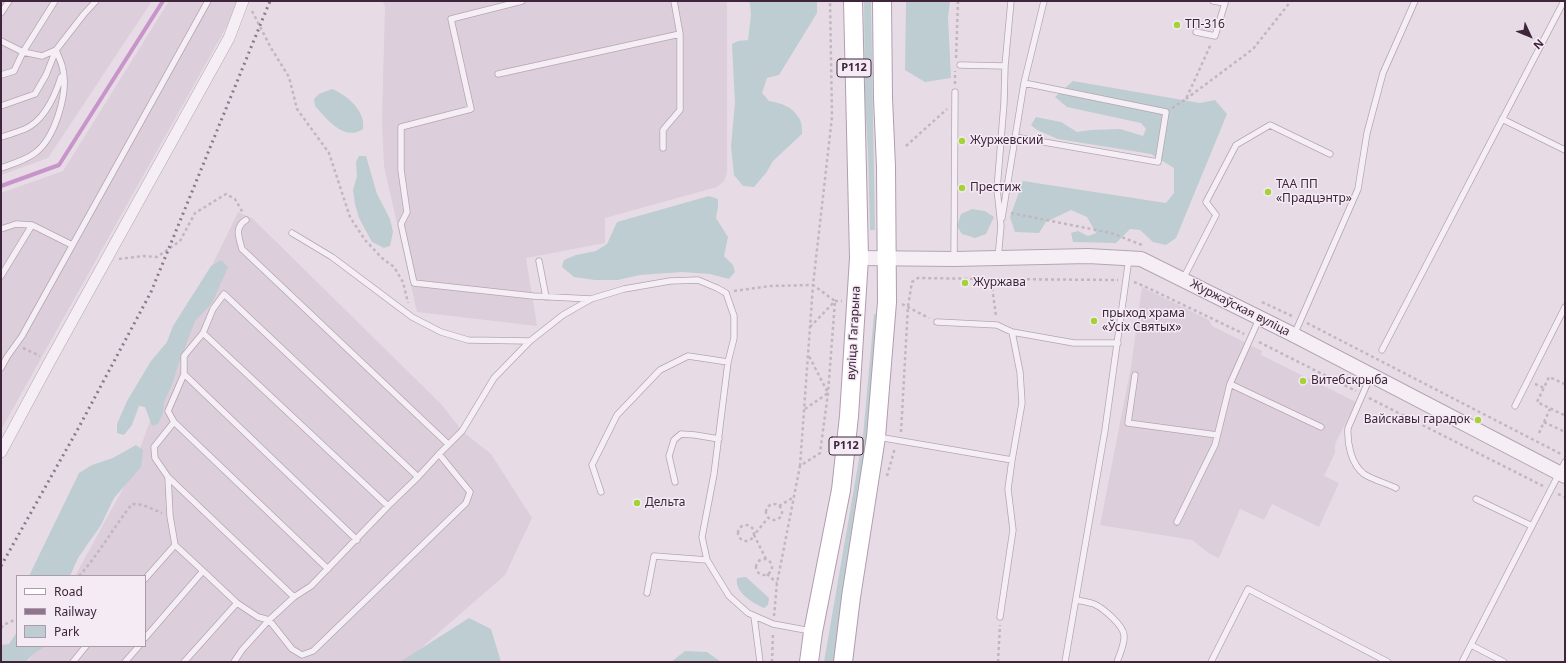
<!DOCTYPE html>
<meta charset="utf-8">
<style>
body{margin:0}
#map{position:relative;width:1566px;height:663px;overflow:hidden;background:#e7dce6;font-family:"Noto Sans",sans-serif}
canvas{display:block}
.frame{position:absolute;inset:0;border:2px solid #3e253c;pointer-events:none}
.legend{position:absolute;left:16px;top:575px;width:130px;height:72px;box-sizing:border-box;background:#f5ebf4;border:1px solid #ac9caa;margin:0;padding:5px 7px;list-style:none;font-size:12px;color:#3e253c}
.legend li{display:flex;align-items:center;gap:8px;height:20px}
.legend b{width:20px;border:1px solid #ac9caa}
.north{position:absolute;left:1510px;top:16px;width:40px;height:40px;-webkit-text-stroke:3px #f5ebf4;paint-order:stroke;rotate:134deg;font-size:11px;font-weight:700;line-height:16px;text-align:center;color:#3e253c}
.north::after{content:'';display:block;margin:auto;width:14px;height:18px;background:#3e253c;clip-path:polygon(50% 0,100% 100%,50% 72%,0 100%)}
</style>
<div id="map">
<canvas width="1566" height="663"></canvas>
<div class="frame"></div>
<ul class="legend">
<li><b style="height:5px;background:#fff"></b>Road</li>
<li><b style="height:5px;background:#91758f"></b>Railway</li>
<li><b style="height:11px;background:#bdcdd1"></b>Park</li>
</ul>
<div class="north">N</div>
</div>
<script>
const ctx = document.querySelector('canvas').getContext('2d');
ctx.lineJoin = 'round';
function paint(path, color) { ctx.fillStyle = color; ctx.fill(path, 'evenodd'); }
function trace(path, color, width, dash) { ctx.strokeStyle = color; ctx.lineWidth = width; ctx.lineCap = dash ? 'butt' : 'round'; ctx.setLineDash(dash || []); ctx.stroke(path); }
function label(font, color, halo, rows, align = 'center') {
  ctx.font = font + ' "Noto Sans",sans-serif'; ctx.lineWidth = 3; ctx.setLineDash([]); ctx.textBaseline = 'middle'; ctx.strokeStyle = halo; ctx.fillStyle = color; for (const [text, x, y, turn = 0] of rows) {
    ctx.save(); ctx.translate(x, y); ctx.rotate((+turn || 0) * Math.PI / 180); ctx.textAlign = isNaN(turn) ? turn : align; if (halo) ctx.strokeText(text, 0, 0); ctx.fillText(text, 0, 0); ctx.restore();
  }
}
const built = new Path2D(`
 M1,1H152L48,158L1,175Z
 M169,1H238L233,15L1,430V193L63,171Z
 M382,1H727V173L724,181L717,187L605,218V243L526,258L537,326L417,312L384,166L382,120L385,6Z
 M238,212L252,218L442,405L462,431L491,454L532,518L505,575L405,662H28L37,646H145V576H75L131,474L187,317Z
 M1142,287L1209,320L1212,326L1262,351L1261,355L1356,402L1335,444V453L1324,476L1339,483L1319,527L1272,504L1264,520L1240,509L1219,558L1210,554L1192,540L1100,525L1131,367Z`);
const green = new Path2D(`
 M747,1H817V13L779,75L767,78L762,93L769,101C781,103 793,107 799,118C802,122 802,130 802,134L773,161L766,173L754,187L743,186L734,175L731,146L735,103L732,44L738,41L748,40L751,15L750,3Z
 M864,1H871L875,230H870L868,152L865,103Z
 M906,1H950L948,17L951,78L925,82L905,70Z
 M1073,81L1200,103L1215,100L1227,114L1176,238L1166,245L1153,242L1140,230L1130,229L1116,243L1073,242L1071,233L1078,231L1088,236L1096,233L1087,217L1071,210L1046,222L1039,233L1015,232L1010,217L1023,181L1166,203L1174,193V168L1151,154L1058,139L1037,130L1031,125L1036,117L1061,122L1077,132L1091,130L1120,129L1143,136L1146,129L1141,123L1067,107L1055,97Z
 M332,89C347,95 366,111 363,129C344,142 327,119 315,106L314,99L319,94Z
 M359,156H366L377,194L390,219L393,232L390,246L384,248L372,242L359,218L355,204L353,190L357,176L356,162Z
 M709,196L718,199V207L716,218L728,237L724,256L733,265L735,272L729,279L710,274L682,272L640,275L618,280H595L574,277L562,267L564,260L576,255L596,251L607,244L617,222Z
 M972,209L985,211L994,217L986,234L975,238L962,234L957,226L961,214Z
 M221,260L228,267L212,303L195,321L178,365L173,382L164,402L163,413L158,424L152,426L145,407L139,406L132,425L124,435L117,433V424L127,401L151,361L167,342L173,326L211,266Z
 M874,314L878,315L869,437L834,662H824L863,436Z
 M136,445L143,450L141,467L114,498L101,525L78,558L70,576H29L79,473L92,465L113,458Z
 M746,577L769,598L768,605L764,608C753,603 734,592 737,578Z
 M469,618L491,629L501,662H400Z
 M17,632V646H45L32,655L26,662H1V645L9,644Z
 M685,651L707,652L721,662H671Z`);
const stream = new Path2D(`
 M1,186L59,165L163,1`);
const path = new Path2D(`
 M252,11L271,48L289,77L297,109L329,153L350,217L365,240L382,258L394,267L403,282L408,303
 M956,58L958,1
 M955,84V71
 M1186,99L1253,49L1291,1
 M1172,108L1186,99L1211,44
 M906,146L947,109
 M1011,213L1111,233L1142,245
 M119,259L143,256L157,257L180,241L195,213L226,194L235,199L243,213
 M991,279L1118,280
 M1134,282L1144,286L1244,334
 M734,291L770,286L813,285L800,466
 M1262,302L1294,317
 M902,304L929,318
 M1307,323L1561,454
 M810,327L835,301H842
 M1259,342L1356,391
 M23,348L40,356
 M1535,384L1544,388
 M1565,384L1549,377L1537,402L1564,415L1565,414
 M1369,398L1543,486
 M805,409L828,393L809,356
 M1544,422L1565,432
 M901,432L908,306L912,282L918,278L991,279L996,316
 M1539,433L1550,409
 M887,476L895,448
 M1558,494L1565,497
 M766 512a8 8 0 1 1 16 0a8 8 0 1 1-16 0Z
 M779,506L794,497
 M738 533a8 8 0 1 1 16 0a8 8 0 1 1-16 0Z
 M766,559L754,535L768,518
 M756 567a8 8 0 1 1 16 0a8 8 0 1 1-16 0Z
 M767,574L777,583
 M79,576C99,554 113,528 132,504L143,505L162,513
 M774,616L777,583L800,466L820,453L828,393L835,301L813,285L832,117L830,1
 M1,628L3,625L17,619
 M772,662L773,633
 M998,662L1000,625`);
const service = new Path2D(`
 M522,1L451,19L471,109L401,127V170L407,212L401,224L414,283L533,296L591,299
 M1213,1L1225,3V1
 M1,13L9,1
 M1196,32L1215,36L1225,3
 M1,41L23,52L42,56L56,50L84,14L96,1
 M960,65L1005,66
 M498,74L680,34
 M1,75L14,71L23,52L55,1
 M1,106L35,94L46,75L56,50
 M1502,119L1565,150
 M1,137C9,135 17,132 25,129C45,120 55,96 61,77
 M1015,137L1158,162L1166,112L1024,83
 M663,148V130L680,110V34L674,1
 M1,168C12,164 26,160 35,153C55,138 68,94 63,70C62,63 58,56 56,50
 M1002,218L1024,83L1044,1
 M246,220C234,227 239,238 242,249L448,444
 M1,229L16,224L32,225
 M292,233L332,257L412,317L441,332L468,340L530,341
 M998,258L1001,226L997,189L1004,103L1005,66L1011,1
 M954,259L955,92
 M539,261L546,297
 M1,276L32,225L72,245
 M1183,279L1216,215L1206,202L1236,145L1270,125L1330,154
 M937,322L997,325L1012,332L1074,343H1118
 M203,333L388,506
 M1294,335L1358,189L1367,133L1383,73L1415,1
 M1382,350L1564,1
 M1,368L7,357L22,336L208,1
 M184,374L357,540
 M1135,375L1128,423L1217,435
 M1371,375L1348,428C1347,443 1351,464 1364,474C1373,480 1386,483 1396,488
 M1230,384L1321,427
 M1515,406L1565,307
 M174,422L328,569
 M878,437L1012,460
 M168,477L170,516L175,545
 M675,482L669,456L674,440L681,434L695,435L719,439
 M601,492L592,465L617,415L660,370L688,356L728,362
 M1476,499L1532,526
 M1177,522L1215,445L1230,384L1259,319
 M145,579L175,545L203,571L145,638
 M647,593L654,556L707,560
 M294,597L168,477L155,458L154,447L174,422L168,411L184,374V356L203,333L213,309L224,294L418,477
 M1076,600C1082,601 1088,602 1094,604C1103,608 1123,625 1124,635C1125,644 1120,653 1117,662
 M237,603L258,617L269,620L292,649L302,655L313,651L466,503L470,492L439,454
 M754,616L760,662
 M1000,617L1013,530L1008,489L1012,460L1022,403L1020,372L1012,332
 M1471,645L1504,662
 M73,662L86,646
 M125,662L139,646
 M184,662L237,603L203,571
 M234,662L242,650L269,620L294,597L311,586L388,506L418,477L439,454L462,431L494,378L530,341L563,315L591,299L624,289L670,281L698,280L717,288L726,293L734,316V338L728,362L714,474L702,537L707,560L729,596L748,613L773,624L811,631
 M1065,662L1105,430L1129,258
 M1211,662L1248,589L1388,662
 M1462,662L1565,462`);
const minor = new Path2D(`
 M1,452L50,361L229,38L243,1`);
const tertiary = new Path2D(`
 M859,258L954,259L1088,256L1141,259L1294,335L1565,476`);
const primary = new Path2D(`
 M809,662L813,632L841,490L849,416L859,258L853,1
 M843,662L851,597L876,437L887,302L886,167L883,98L882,1`);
const rail = new Path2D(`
 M1,566L79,427L151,292L270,1`);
const markers = [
 [1177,25,4,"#a5d23b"],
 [962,141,4,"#a5d23b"],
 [962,188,4,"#a5d23b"],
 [1268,192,4,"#a5d23b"],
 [965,283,4,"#a5d23b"],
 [1094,321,4,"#a5d23b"],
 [1303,381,4,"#a5d23b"],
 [1478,420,4,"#a5d23b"],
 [637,503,4,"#a5d23b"]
];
const shields = [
 [854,68,34],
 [846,446,34]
];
const shieldNames = [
 ["Р112",854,68],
 ["Р112",846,446]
];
const poiNames = [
 ["ТП-316",1185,25],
 ["Журжевский",970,141],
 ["ТАА ПП",1276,185],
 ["«Прадцэнтр»",1276,199],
 ["Престиж",970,188],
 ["Журжава",973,283],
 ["прыход храма",1102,314],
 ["«Ўсіх Святых»",1102,328],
 ["Витебскрыба",1311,381],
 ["Вайскавы гарадок",1470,420,"right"],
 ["Дельта",645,503]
];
const streetNames = [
 ["Журжаўская вуліца",1240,308,27],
 ["вуліца Гагарына",854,333,-87]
];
paint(built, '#dccedb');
paint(green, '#bdcdd1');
trace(stream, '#c795c9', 4);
trace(service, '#b4a5b3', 7);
trace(minor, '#b4a5b3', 12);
trace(tertiary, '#b4a5b3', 16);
trace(primary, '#b39bb2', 20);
trace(path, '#c2b6c1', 2.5, [3, 3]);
trace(service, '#f5eff5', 5.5);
trace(minor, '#f5eff5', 11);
trace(tertiary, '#f5eff5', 14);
trace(primary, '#fff', 18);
trace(rail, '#91758f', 3, [2, 4]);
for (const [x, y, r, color] of markers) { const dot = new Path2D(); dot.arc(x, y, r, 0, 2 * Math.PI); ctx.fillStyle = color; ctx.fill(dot); trace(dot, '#f5ebf4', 1.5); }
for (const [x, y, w] of shields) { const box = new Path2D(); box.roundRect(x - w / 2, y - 9, w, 18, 3); ctx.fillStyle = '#f5ebf4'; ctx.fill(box); trace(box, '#3e253c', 1); }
label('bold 11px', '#3e253c', null, shieldNames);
label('12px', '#3e253c', '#f5ebf4', poiNames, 'left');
label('12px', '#3e253c', '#f5ebf4', streetNames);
</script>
